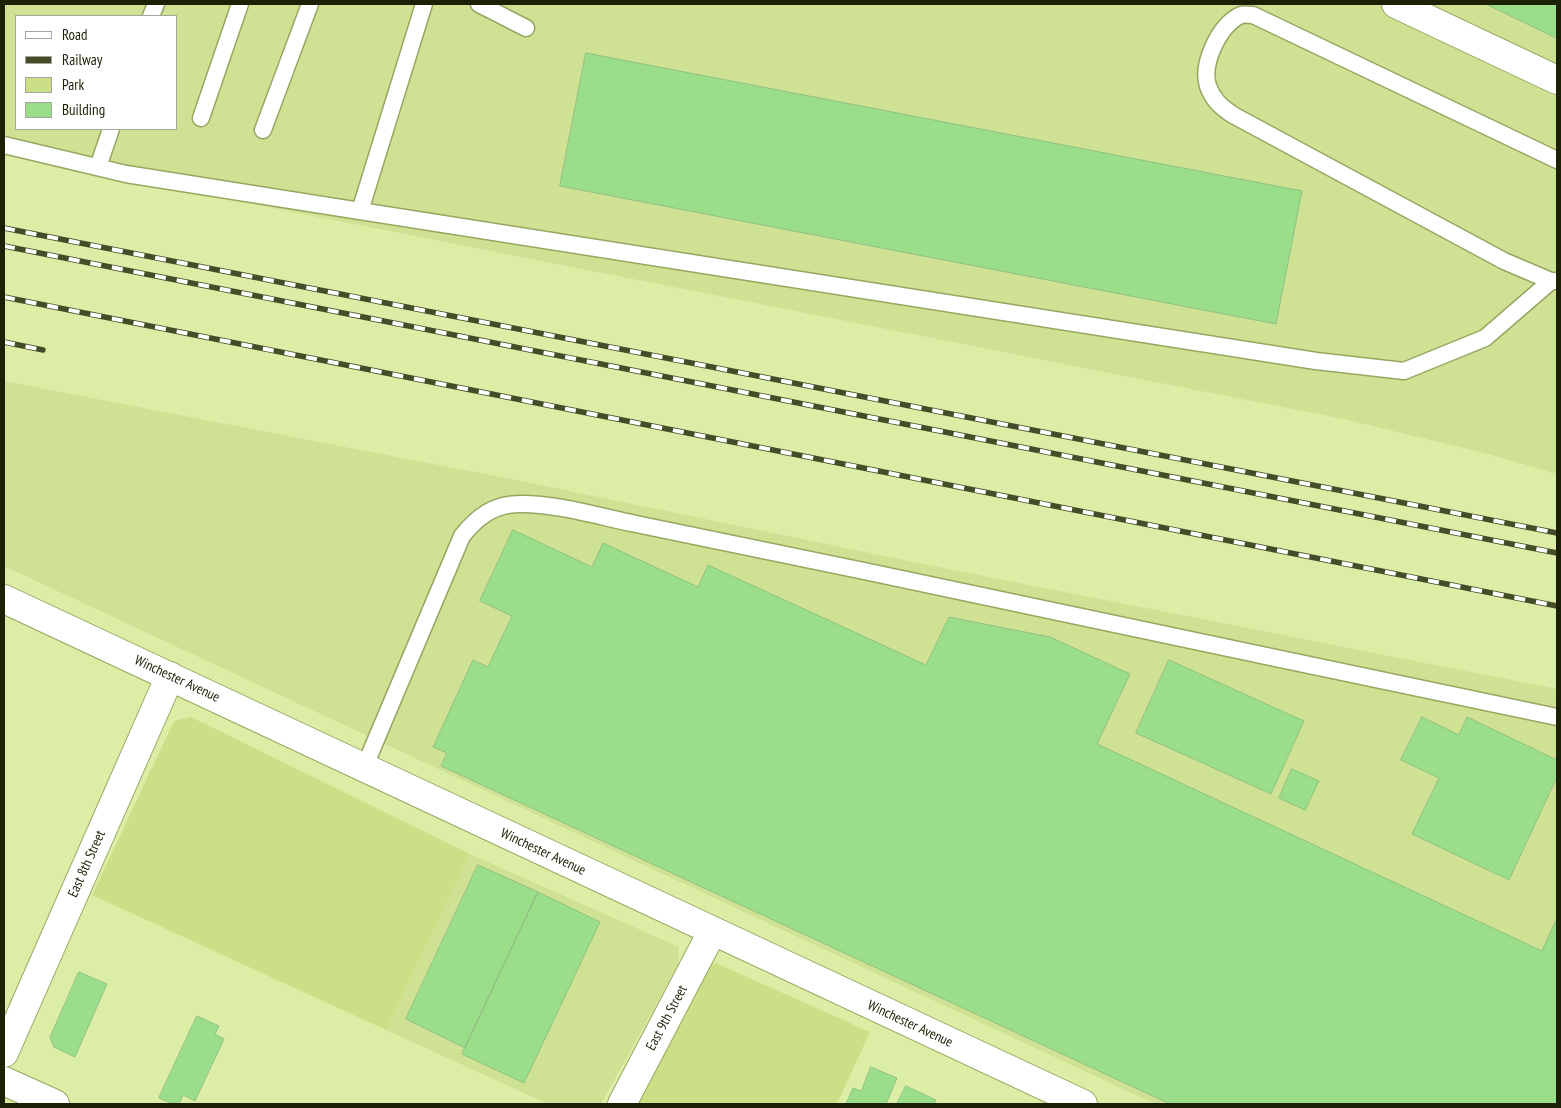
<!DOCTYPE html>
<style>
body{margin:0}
#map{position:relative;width:1561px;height:1108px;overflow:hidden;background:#dceea6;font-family:"PT Sans Narrow",sans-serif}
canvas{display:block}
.frame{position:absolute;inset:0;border:5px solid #1c2105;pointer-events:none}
.legend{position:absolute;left:15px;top:15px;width:162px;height:115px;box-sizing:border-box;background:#fff;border:1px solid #a4a69b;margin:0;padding:6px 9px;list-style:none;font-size:15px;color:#1c2105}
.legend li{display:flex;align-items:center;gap:10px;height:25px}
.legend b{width:25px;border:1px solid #a4a69b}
</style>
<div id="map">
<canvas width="1561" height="1108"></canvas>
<div class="frame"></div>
<ul class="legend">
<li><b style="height:6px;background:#fff"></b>Road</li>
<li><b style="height:6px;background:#454d28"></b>Railway</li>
<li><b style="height:14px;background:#cbe086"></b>Park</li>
<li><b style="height:14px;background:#9bde8a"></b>Building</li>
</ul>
</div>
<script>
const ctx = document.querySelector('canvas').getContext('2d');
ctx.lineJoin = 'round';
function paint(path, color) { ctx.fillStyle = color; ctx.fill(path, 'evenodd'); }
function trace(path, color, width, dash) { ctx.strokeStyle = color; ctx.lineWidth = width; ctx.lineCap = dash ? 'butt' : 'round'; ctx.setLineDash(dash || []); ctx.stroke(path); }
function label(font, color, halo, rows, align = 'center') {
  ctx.font = font + ' "PT Sans Narrow",sans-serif'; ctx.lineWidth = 4; ctx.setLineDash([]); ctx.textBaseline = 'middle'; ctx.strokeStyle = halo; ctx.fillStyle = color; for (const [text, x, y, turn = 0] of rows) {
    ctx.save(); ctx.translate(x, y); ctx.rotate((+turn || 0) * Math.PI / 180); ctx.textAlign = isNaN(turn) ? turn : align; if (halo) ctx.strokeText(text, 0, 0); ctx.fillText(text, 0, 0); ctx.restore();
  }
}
const built = new Path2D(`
 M4,4H1557V474L1488,454L1348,420L4,155ZM16,16H176V129H16Z
 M4,381L521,481L928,565L1557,689V1104H1155L4,566Z
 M470,854L679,947L678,965L601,1104H548L386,1030Z`);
const green = new Path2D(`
 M191,717L470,854L386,1030L92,895L174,721Z
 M716,963L870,1032L837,1104H638L641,1089L707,968Z`);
const building = new Path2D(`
 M1486,4H1557V38Z
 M586,53L1302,191L1276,324L560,186Z
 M513,530L592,567L603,543L698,587L708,565L926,665L949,617L1050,637L1130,674L1097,744L1542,951L1557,918V1104H1170L441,766L447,753L433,747L473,660L488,667L512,616L480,601Z
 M1169,660L1304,721L1271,794L1136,733Z
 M1422,717L1459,735L1467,717L1557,760V777L1509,880L1412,834L1439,778L1401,760Z
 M1292,769L1319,781L1305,810L1279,798Z
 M478,865L538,892L465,1048L406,1019Z
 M538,892L600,922L524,1083L462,1054Z
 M79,972L107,984L75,1057L54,1047L50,1038Z
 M197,1016L219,1026L215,1034L224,1039L195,1101L183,1095L179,1104H173L159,1098Z
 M871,1067L897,1078L886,1104H846L853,1088L861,1091Z
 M906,1086L936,1100L934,1104H897Z`);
const lane = new Path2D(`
 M424,4L360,211L1316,361L1404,371L1485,338L1551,281
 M479,4L526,28
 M151,16L156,4
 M201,118L240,4
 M263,130L310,4
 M4,145L126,174L360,211
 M1557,160L1253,15C1249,15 1244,14 1241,15C1219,25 1201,64 1208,86C1213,100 1221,107 1233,115L1504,261L1551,281H1557
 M98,167L111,129
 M364,768L462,536C477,517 494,504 519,504C554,503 601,517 636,524C712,540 788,555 864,571C1095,621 1326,668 1557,717`);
const street = new Path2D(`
 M1396,4L1557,80
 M4,599L1083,1104
 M4,1053L170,676
 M4,1081L55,1104
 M622,1104L712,932`);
const rail = new Path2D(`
 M4,228L1557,533
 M4,246L1557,553
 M4,297L1557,606
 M4,342L43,350`);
const streetNames = [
 ["Winchester Avenue",177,679,25],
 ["Winchester Avenue",543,852,25],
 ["East 8th Street",87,864,-66],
 ["East 9th Street",667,1018,-62],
 ["Winchester Avenue",910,1024,25]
];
paint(built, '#cfe294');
paint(green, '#cbe086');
paint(building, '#9bde8a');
trace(building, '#91c086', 1);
trace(lane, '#97a762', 19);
trace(street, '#97a762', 30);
trace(lane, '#fff', 16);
trace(street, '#fff', 28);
trace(rail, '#454d28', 5.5);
trace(rail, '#fff', 4, [11]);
label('14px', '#1c2105', '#fff', streetNames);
</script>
